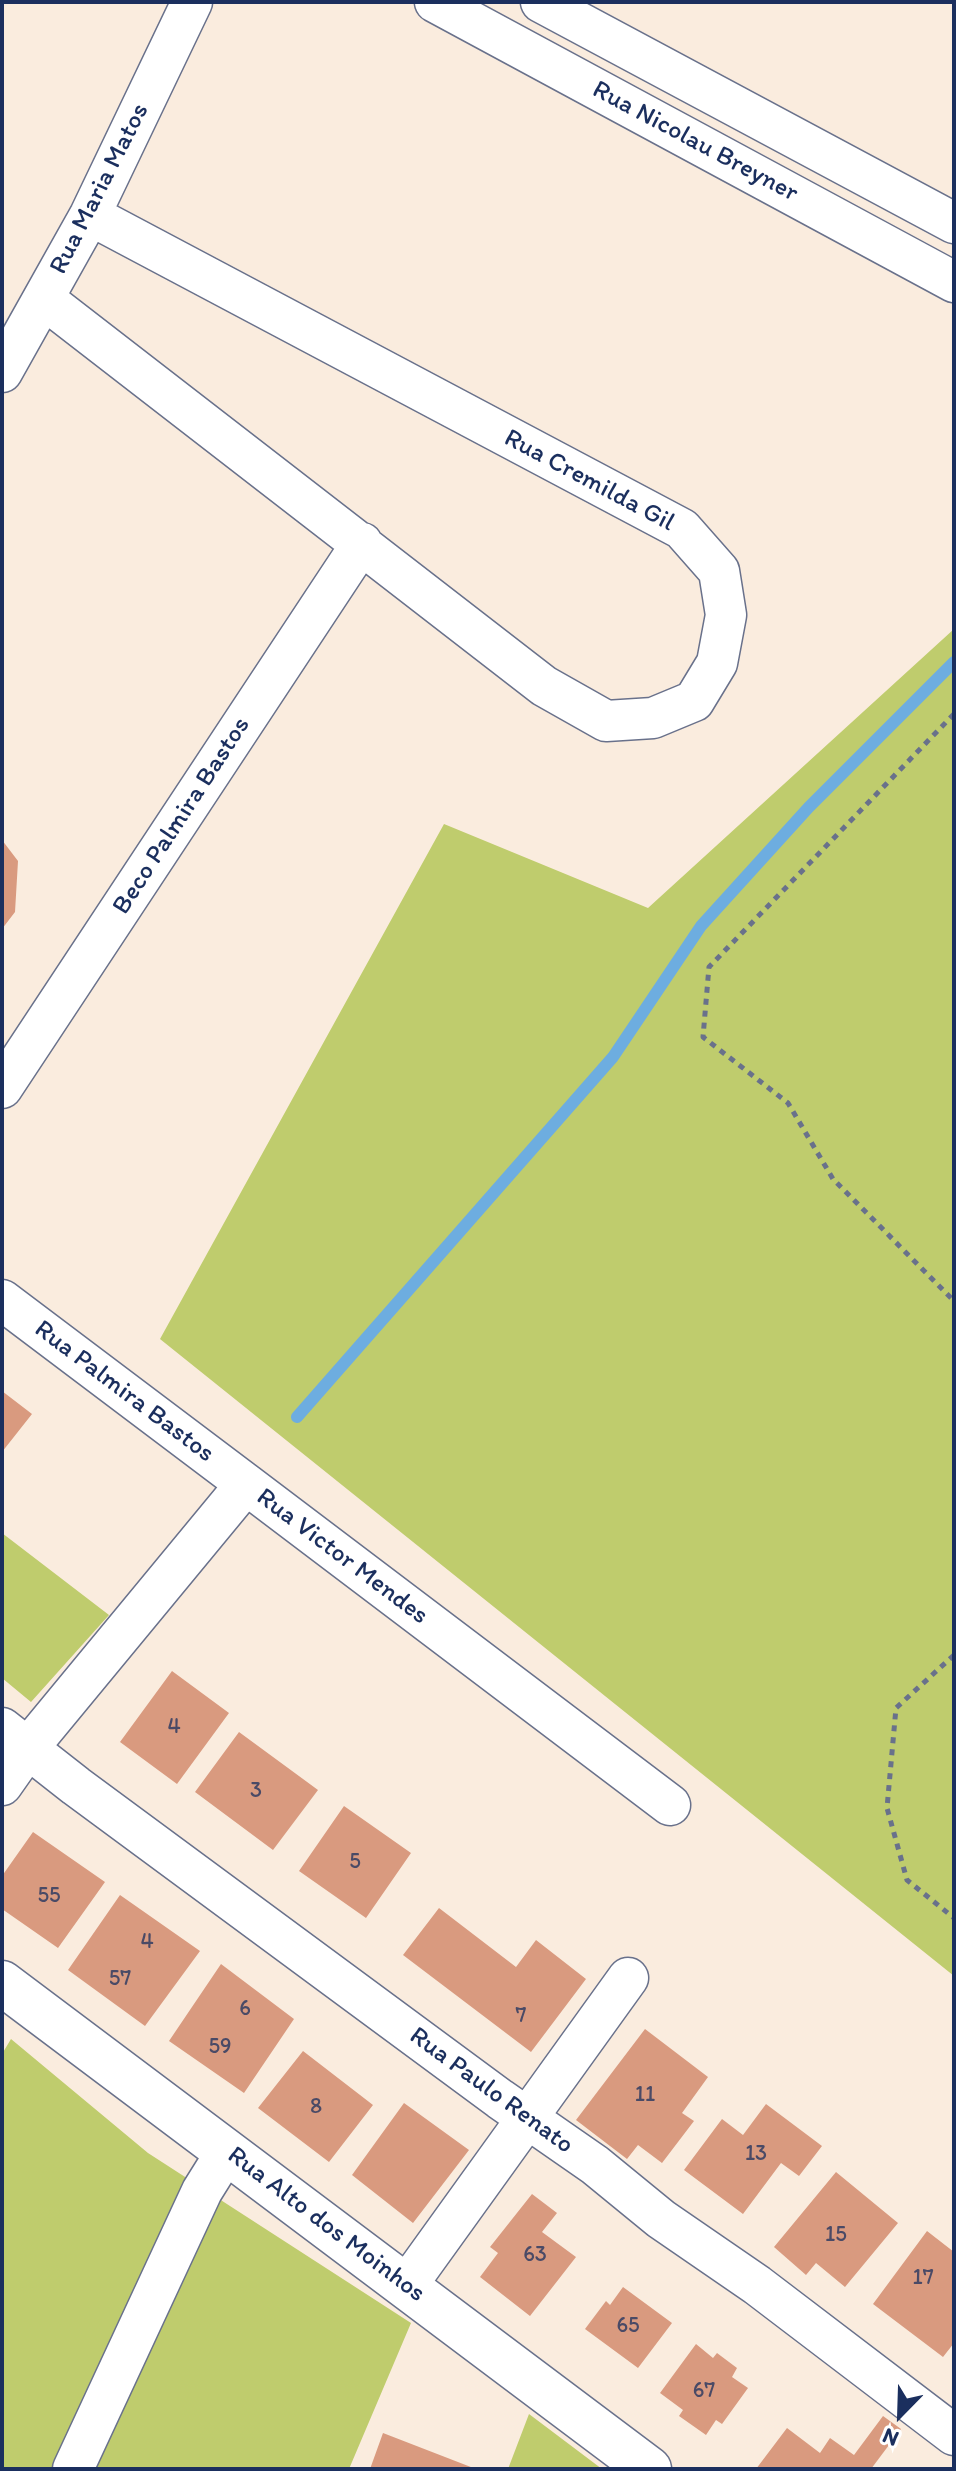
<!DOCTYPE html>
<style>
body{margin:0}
#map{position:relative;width:956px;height:2471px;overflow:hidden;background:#faecde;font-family:Itim,sans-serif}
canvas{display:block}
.frame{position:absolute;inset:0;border:4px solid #1b2f5e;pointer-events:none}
.north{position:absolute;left:860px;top:2375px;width:80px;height:80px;-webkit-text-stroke:6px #fff;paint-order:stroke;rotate:203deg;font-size:22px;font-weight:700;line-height:32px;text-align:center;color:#1b2f5e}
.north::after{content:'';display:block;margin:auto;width:28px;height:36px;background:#1b2f5e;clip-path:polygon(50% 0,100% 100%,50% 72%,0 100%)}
</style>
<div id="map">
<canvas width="956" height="2471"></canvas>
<div class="frame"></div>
<div class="north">N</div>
</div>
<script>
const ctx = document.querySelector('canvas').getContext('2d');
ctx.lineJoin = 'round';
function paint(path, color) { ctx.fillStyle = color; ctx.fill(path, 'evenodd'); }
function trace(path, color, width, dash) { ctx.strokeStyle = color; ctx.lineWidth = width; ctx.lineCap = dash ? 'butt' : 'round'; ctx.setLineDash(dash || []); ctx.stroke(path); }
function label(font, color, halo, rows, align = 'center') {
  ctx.font = font + ' Itim,sans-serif'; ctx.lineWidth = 6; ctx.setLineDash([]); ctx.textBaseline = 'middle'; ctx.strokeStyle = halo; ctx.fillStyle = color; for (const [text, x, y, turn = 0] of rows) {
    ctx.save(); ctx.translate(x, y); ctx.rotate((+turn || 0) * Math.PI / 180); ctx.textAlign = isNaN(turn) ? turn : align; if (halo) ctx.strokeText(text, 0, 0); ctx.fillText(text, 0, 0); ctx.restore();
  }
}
const green = new Path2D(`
 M954,629V1976L160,1339L444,824L648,908Z
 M2,1533L109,1615L31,1702L2,1678Z
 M11,2039L148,2153L411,2323L349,2469H2V2054Z
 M529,2414L602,2469H508Z`);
const stream = new Path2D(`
 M297,1417L613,1057L701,926L809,807L954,662`);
const building = new Path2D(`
 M2,840L18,861L15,912L2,929Z
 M2,1391L32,1414L2,1452Z
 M172,1671L229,1713L177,1784L120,1742Z
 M239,1732L318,1790L273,1850L195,1792Z
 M344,1806L411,1853L366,1918L299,1871Z
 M33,1832L105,1882L58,1948L2,1909V1876Z
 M120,1895L200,1951L145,2026L68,1970Z
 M439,1908L516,1967L536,1940L586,1979L531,2052L403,1955Z
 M221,1964L294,2019L244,2093L169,2041Z
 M645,2029L708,2077L682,2113L694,2121L662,2163L638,2145L627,2159L576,2120Z
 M303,2051L373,2105L329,2162L258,2108Z
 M404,2103L469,2150L413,2223L352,2175Z
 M766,2104L822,2146L799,2176L781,2163L743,2214L684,2170L722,2119L743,2135Z
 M836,2172L898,2223L845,2287L816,2263L806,2275L774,2247Z
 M532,2194L557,2213L542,2232L576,2257L530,2316L480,2277L498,2253L490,2247Z
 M927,2231L954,2252V2343L943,2357L873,2304Z
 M623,2287L672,2323L638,2368L585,2329L606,2301L610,2305Z
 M696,2344L713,2358L717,2353L737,2368L732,2377L748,2388L722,2424L716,2420L706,2435L679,2416L683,2410L660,2393Z
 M883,2416L901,2429L871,2469H756L787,2428L820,2453L830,2438L854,2455Z
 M383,2433L476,2469H370Z`);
const path = new Path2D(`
 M954,714L709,967L703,1037L788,1103L833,1179L954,1301
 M954,1655L896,1708L887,1808L907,1880L954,1918`);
const minor = new Path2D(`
 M435,2L954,282
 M541,2L954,223
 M44,299L544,686L606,721L653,718L694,701L717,663L726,615L719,571L682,529L90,215
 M2,372L90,215L192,2
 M2,1088L362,543
 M2,1300L246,1484
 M2,1728L76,1786L500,2099L595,2165L661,2219L757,2285L954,2435
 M2,1785L28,1748L246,1484L670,1805
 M407,2285L628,1978
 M73,2469L202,2191L227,2151`);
const tertiary = new Path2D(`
 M2,1983L649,2469`);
const numberNames = [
 ["4",174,1727],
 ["3",256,1791],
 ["5",355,1862],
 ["55",49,1896],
 ["4",147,1942],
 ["57",120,1979],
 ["6",245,2009],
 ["7",521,2016],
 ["59",220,2047],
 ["11",645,2095],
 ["8",316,2107],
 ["13",756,2154],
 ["15",836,2235],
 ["63",535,2255],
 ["17",923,2278],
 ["65",628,2326],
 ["67",704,2391]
];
const streetNames = [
 ["Rua Nicolau Breyner",695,142,28],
 ["Rua Maria Matos",100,189,-63],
 ["Rua Cremilda Gil",589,481,28],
 ["Beco Palmira Bastos",182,816,-57],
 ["Rua Palmira Bastos",124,1392,37],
 ["Rua Victor Mendes",342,1557,37],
 ["Rua Paulo Renato",491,2091,36],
 ["Rua Alto dos Moinhos",326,2225,37]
];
paint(green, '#bfcc6d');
trace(stream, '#6dade0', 12);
paint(building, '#d99a7f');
trace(minor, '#69718b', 43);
trace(tertiary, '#69718b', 47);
trace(path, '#69718b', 5, [6, 6]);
trace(minor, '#fff', 40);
trace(tertiary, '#fff', 44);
label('22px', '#4a4a66', null, numberNames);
label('26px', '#1b2f5e', '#fff', streetNames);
</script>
